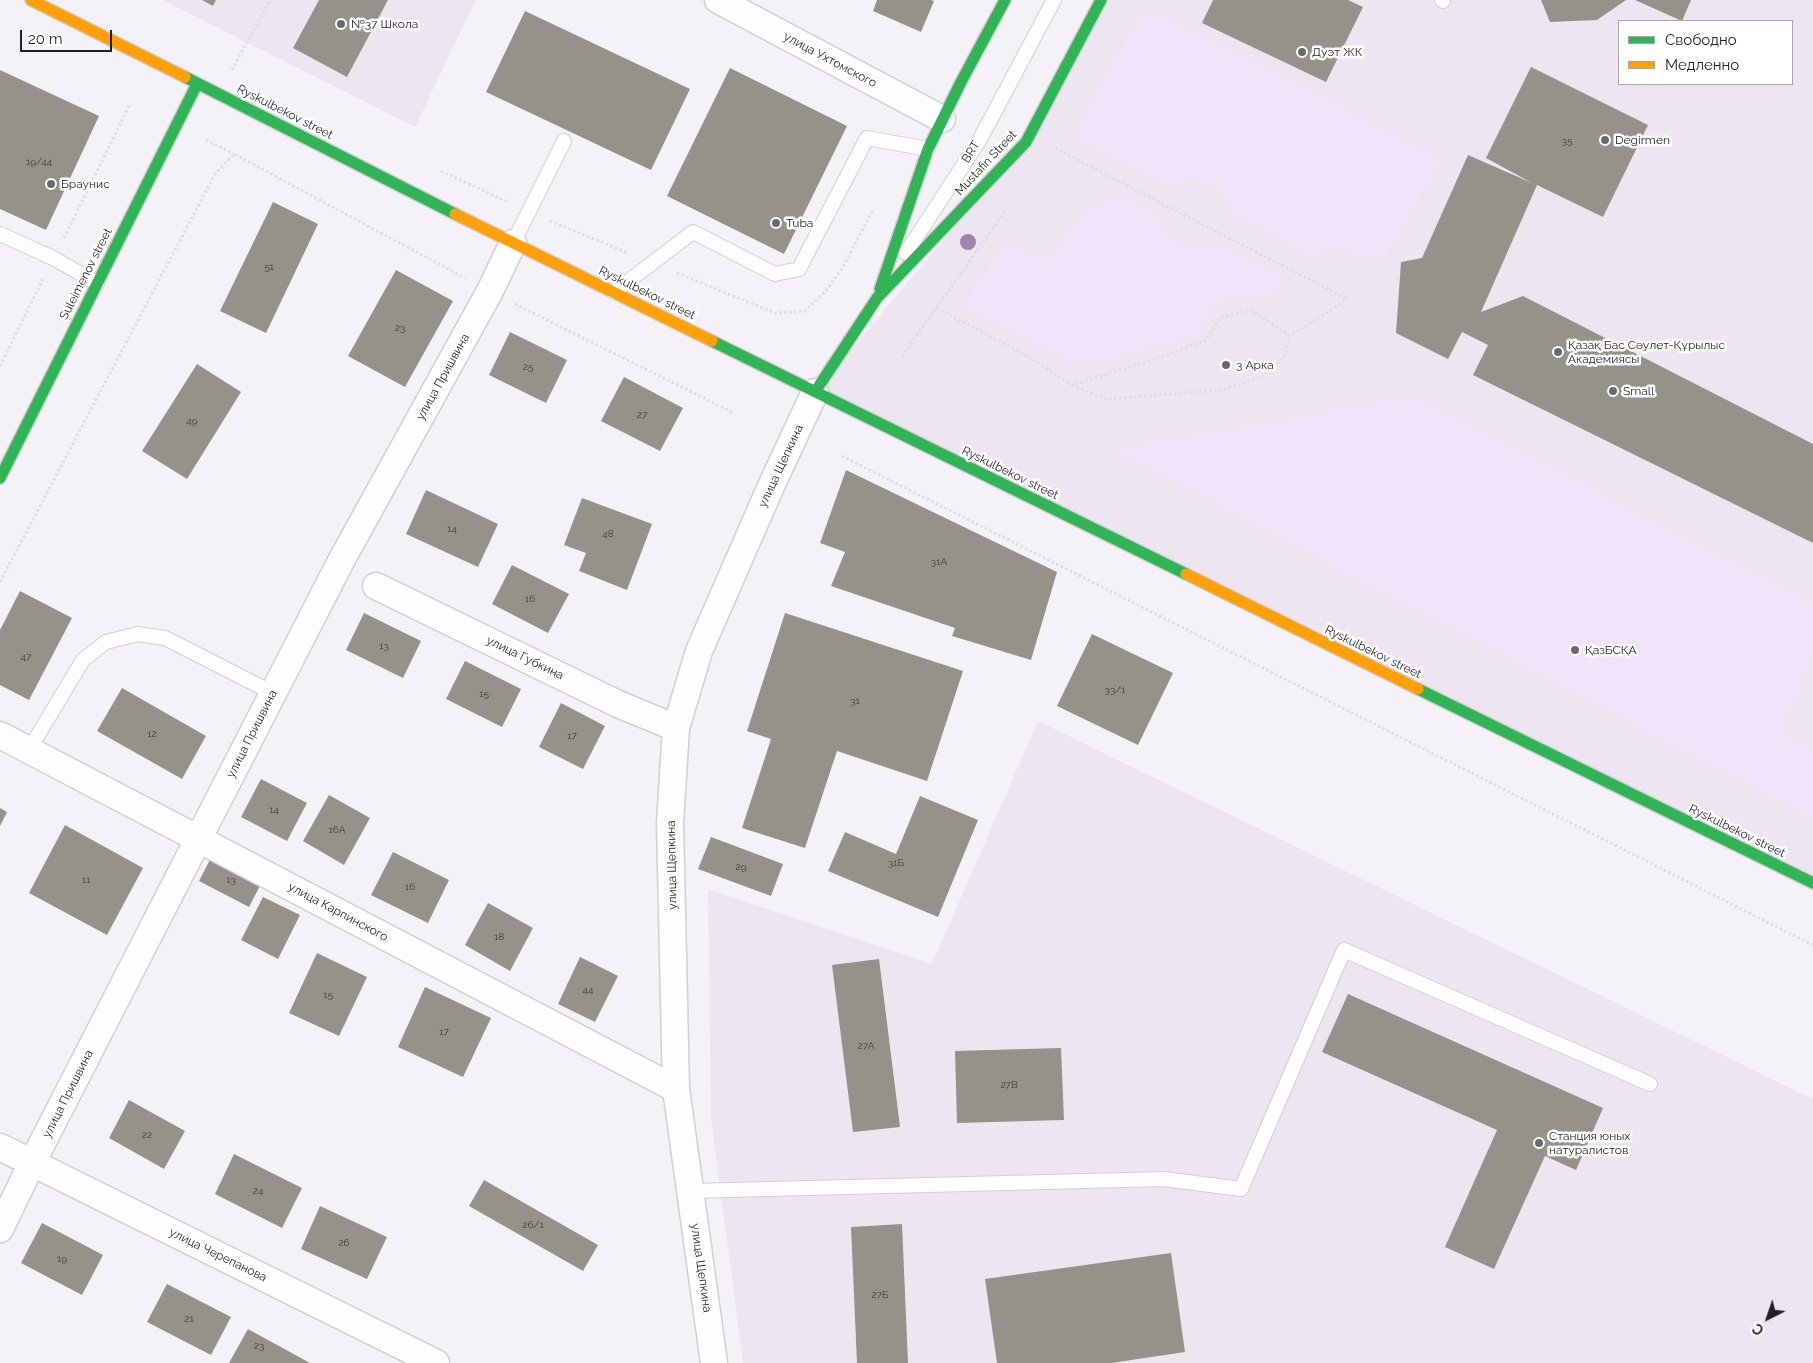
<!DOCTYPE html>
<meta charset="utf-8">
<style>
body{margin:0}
#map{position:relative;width:1813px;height:1363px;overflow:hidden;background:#f5f2f7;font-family:Raleway,sans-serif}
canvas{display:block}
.legend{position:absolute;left:1618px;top:20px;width:175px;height:65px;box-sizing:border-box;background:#fff;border:1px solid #a6a5a7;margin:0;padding:6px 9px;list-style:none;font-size:15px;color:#211f22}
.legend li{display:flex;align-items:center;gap:10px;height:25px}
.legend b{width:25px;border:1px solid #a6a5a7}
.north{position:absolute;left:1743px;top:1293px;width:50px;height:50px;-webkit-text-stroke:4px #fff;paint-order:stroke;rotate:221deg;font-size:14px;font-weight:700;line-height:20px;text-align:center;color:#211f22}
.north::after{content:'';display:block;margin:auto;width:18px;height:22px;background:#211f22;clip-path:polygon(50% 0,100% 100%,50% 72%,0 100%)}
.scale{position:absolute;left:20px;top:30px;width:92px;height:22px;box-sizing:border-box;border:2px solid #211f22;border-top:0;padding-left:6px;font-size:15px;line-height:18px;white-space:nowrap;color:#211f22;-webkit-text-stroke:4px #fff;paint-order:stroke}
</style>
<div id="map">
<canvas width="1813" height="1363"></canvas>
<ul class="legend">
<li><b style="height:6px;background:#30b455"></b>Свободно</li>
<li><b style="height:6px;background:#ff9f0a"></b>Медленно</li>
</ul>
<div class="north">С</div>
<div class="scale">20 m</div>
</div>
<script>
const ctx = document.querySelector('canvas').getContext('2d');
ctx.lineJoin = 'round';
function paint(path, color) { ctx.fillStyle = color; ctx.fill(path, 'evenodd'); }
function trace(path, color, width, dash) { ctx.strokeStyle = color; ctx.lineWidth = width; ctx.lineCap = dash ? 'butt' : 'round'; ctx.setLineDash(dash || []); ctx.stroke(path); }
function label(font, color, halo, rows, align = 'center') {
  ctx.font = font + ' Raleway,sans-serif'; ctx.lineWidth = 5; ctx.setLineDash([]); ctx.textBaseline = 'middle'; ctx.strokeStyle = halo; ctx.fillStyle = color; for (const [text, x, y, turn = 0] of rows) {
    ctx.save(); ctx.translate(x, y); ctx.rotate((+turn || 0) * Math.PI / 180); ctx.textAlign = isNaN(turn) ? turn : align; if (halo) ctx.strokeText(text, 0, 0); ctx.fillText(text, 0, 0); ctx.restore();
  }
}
const built = new Path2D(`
 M162,0H476L415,127Z
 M1101,0H1813V883L815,392L1026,142ZM1619,21H1792V84H1619Z
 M1038,721L1813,1099V1363H743L711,1119L708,889L932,964Z`);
const green = new Path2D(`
 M1143,11L1296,85L1342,110L1440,159L1382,260L1331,246L1315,254L1293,244L1234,211L1225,193L1207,180L1194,176L1169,184L1076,136Z
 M1116,197L1158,217L1166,236L1185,250H1210L1221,246L1278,277L1273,293C1235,292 1207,290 1198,334L1152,343L1126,353L1077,363L964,305L1007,243L1037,259L1057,257L1065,239L1091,211Z
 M1415,399L1813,606V648L1778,735L1813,751V816L1119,450Z`);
const building = new Path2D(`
 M202,0H216L213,6Z
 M319,0H388L347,77L293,48Z
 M877,0H931L934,1L921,32L873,11Z
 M1213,0H1348L1363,7L1326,82L1202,23Z
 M1541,0H1626L1597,20L1550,22Z
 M1635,0H1691L1682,21Z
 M525,11L690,89L651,170L486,92Z
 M1531,67L1648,125L1603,217L1537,185L1481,312L1523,296L1813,444V543L1473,375L1488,345L1462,332L1448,359L1396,333L1401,262L1422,258L1468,155L1532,183L1486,158Z
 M730,68L847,126L784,254L667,196Z
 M0,70L99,116L46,230L0,209Z
 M273,202L318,224L266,333L220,311Z
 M396,270L453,301L405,387L348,356Z
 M510,332L567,360L546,403L489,375Z
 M197,364L241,392L187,479L142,451Z
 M624,377L683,408L660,451L601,421Z
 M846,470L1057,572L1031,660L952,636L955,628L831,586L845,552L820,543Z
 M426,490L498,524L478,567L406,534Z
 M582,498L652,524L627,590L579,571L586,553L564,545Z
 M512,565L569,594L548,633L492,604Z
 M20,591L72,618L29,700L0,685V630Z
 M364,613L421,641L403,678L346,650Z
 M785,613L963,671L927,781L837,751L805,848L742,828L771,739L747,731Z
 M1092,634L1173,673L1138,745L1057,706Z
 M465,661L521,689L502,727L446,699Z
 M122,688L206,736L182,779L97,731Z
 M561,703L605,726L583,769L539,747Z
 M261,779L307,803L287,841L241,817Z
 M329,795L370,818L344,865L303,841Z
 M920,796L978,820L938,917L828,871L845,832L896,854Z
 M0,808L7,812L0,826Z
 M65,825L143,868L107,935L29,893Z
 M711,837L783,864L771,896L698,869Z
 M393,852L449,880L428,923L371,895Z
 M213,854L263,880L249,907L199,881Z
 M263,897L300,915L278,959L241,940Z
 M488,903L533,928L510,971L465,945Z
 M317,953L367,977L339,1036L289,1013Z
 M580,957L618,976L595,1022L558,1004Z
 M879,959L900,1127L853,1132L832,965Z
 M425,987L491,1018L463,1077L398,1047Z
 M1348,994L1603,1108L1576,1170L1545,1156L1494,1269L1445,1247L1497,1130L1322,1052Z
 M1061,1048L1064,1120L957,1123L955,1051Z
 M129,1100L185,1131L164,1169L109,1138Z
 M234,1154L302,1188L282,1228L215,1194Z
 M484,1180L598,1245L583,1271L469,1206Z
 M320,1206L387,1237L367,1279L301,1249Z
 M42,1223L103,1255L82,1295L21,1263Z
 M902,1224L908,1363H857L851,1227Z
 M1171,1253L1185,1352L1111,1363H997L985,1279Z
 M167,1284L231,1317L211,1355L147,1322Z
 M248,1329L310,1363H229Z`);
const path = new Path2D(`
 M232,70L270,0
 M206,140L234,154
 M1055,148L1347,299
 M441,171L508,202
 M550,221L628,253
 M64,238L130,104
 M677,273L775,313L805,311L825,292L841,270L873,210
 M515,304L734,413
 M937,307L951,316L1029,357L1072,385L1167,355L1206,340L1220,318L1251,310L1290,336L1348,299
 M902,356L1006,210
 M0,366L43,279
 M1072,385L1105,399L1223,390L1262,376L1284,358L1290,336
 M842,456L1813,945
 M0,582L215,174L234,154L465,278`);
const lane = new Path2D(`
 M1442,0L1443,1
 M0,234L53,258L97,283
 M513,243L564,141
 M906,253L979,141L1054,0
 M614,292L693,232L775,274L799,269L867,138L928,149
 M29,750L83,660L106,642L138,634L165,638L273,693
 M690,1191L1164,1179L1241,1189L1344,950L1650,1084`);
const street = new Path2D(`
 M718,0L942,119
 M376,586L618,704L676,728
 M0,735L676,1089
 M0,1147L436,1363
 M0,1229L32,1163L341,561L490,291L513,243
 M714,1363L676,1089L670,823L676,728L699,651L772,484L815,392`);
const fast = new Path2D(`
 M185,77L455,214
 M880,289L928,149L961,82L1005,0
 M712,341L1186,574
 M815,392L877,298L1026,142L1101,0
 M0,478L197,84
 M1418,689L1813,883`);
const slow = new Path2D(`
 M31,0L185,77
 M455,214L712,341
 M1186,574L1418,689`);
const trees = [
 [968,242]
];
const markers = [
 [341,24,5,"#6b696d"],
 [1302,52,5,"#6b696d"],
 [1605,140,5,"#6b696d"],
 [51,184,5,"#6b696d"],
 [776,223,5,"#6b696d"],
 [1558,352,5,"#6b696d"],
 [1226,365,5,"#6b696d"],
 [1613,391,5,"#6b696d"],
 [1575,650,5,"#6b696d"],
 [1539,1143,5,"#6b696d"]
];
const numberNames = [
 ["35",1567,141],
 ["19/44",39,162],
 ["51",269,267],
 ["23",400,328],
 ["25",528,367],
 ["27",642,415],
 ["49",192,421],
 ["14",452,529],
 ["48",608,534],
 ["31А",939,562],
 ["16",530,599],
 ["13",384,646],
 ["47",26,657],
 ["33/1",1115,690],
 ["15",484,694],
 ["31",855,701],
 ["12",152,734],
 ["17",572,736],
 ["14",274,810],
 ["16А",337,830],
 ["31Б",896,863],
 ["29",741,867],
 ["11",86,880],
 ["13",231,880],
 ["16",410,887],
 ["18",499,937],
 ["44",588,990],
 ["15",328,995],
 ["17",444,1032],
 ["27А",866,1046],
 ["27В",1009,1085],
 ["22",147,1135],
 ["24",258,1191],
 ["26/1",533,1225],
 ["26",344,1243],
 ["19",62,1259],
 ["27Б",880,1295],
 ["21",189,1319],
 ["23",259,1346]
];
const poiNames = [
 ["№37 Школа",351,24],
 ["Дуэт ЖК",1312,52],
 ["Degirmen",1615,140],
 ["Браунис",61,184],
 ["Tuba",786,223],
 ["Қазақ Бас Сәулет-Құрылыс",1568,345],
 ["Академиясы",1568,359],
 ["3 Арка",1236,365],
 ["Small",1623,391],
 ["ҚазБСҚА",1585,650],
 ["Станция юных",1549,1136],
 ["натуралистов",1549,1150]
];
const streetNames = [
 ["улица Ухтомского",830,60,28],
 ["Ryskulbekov street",285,112,27],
 ["BRT",971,152,-58],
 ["Mustafin Street",986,163,-47],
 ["Suleimenov street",86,274,-63],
 ["Ryskulbekov street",647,293,26],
 ["улица Пришвина",443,377,-61],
 ["улица Щепкина",781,466,-65],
 ["Ryskulbekov street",1010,473,26],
 ["Ryskulbekov street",1373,652,26],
 ["улица Губкина",525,658,26],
 ["улица Пришвина",252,734,-63],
 ["Ryskulbekov street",1737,831,26],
 ["улица Щепкина",672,865,-91],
 ["улица Карпинского",338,912,28],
 ["улица Пришвина",68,1094,-63],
 ["улица Черепанова",218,1255,26],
 ["улица Щепкина",701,1268,82]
];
paint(built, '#ede6f1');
paint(green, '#f1e3f9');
paint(building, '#95928a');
trace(lane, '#d1cfd3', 16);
trace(street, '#d1cfd3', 29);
trace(fast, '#d1cfd3', 14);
trace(slow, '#d1cfd3', 14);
trace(path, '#e0dee0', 3, [2.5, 2.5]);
trace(lane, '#fefdfe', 14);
trace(street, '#fefdfe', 26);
trace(fast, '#30b455', 11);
trace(slow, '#ff9f0a', 11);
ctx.fillStyle = '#a084ae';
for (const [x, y] of trees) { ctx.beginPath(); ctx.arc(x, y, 8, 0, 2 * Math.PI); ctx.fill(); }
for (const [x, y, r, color] of markers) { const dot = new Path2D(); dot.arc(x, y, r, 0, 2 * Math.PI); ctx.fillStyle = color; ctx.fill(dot); trace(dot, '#fff', 2); }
label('10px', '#3e3c3c', null, numberNames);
label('12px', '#211f22', '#fff', poiNames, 'left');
label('12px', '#211f22', '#fff', streetNames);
</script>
